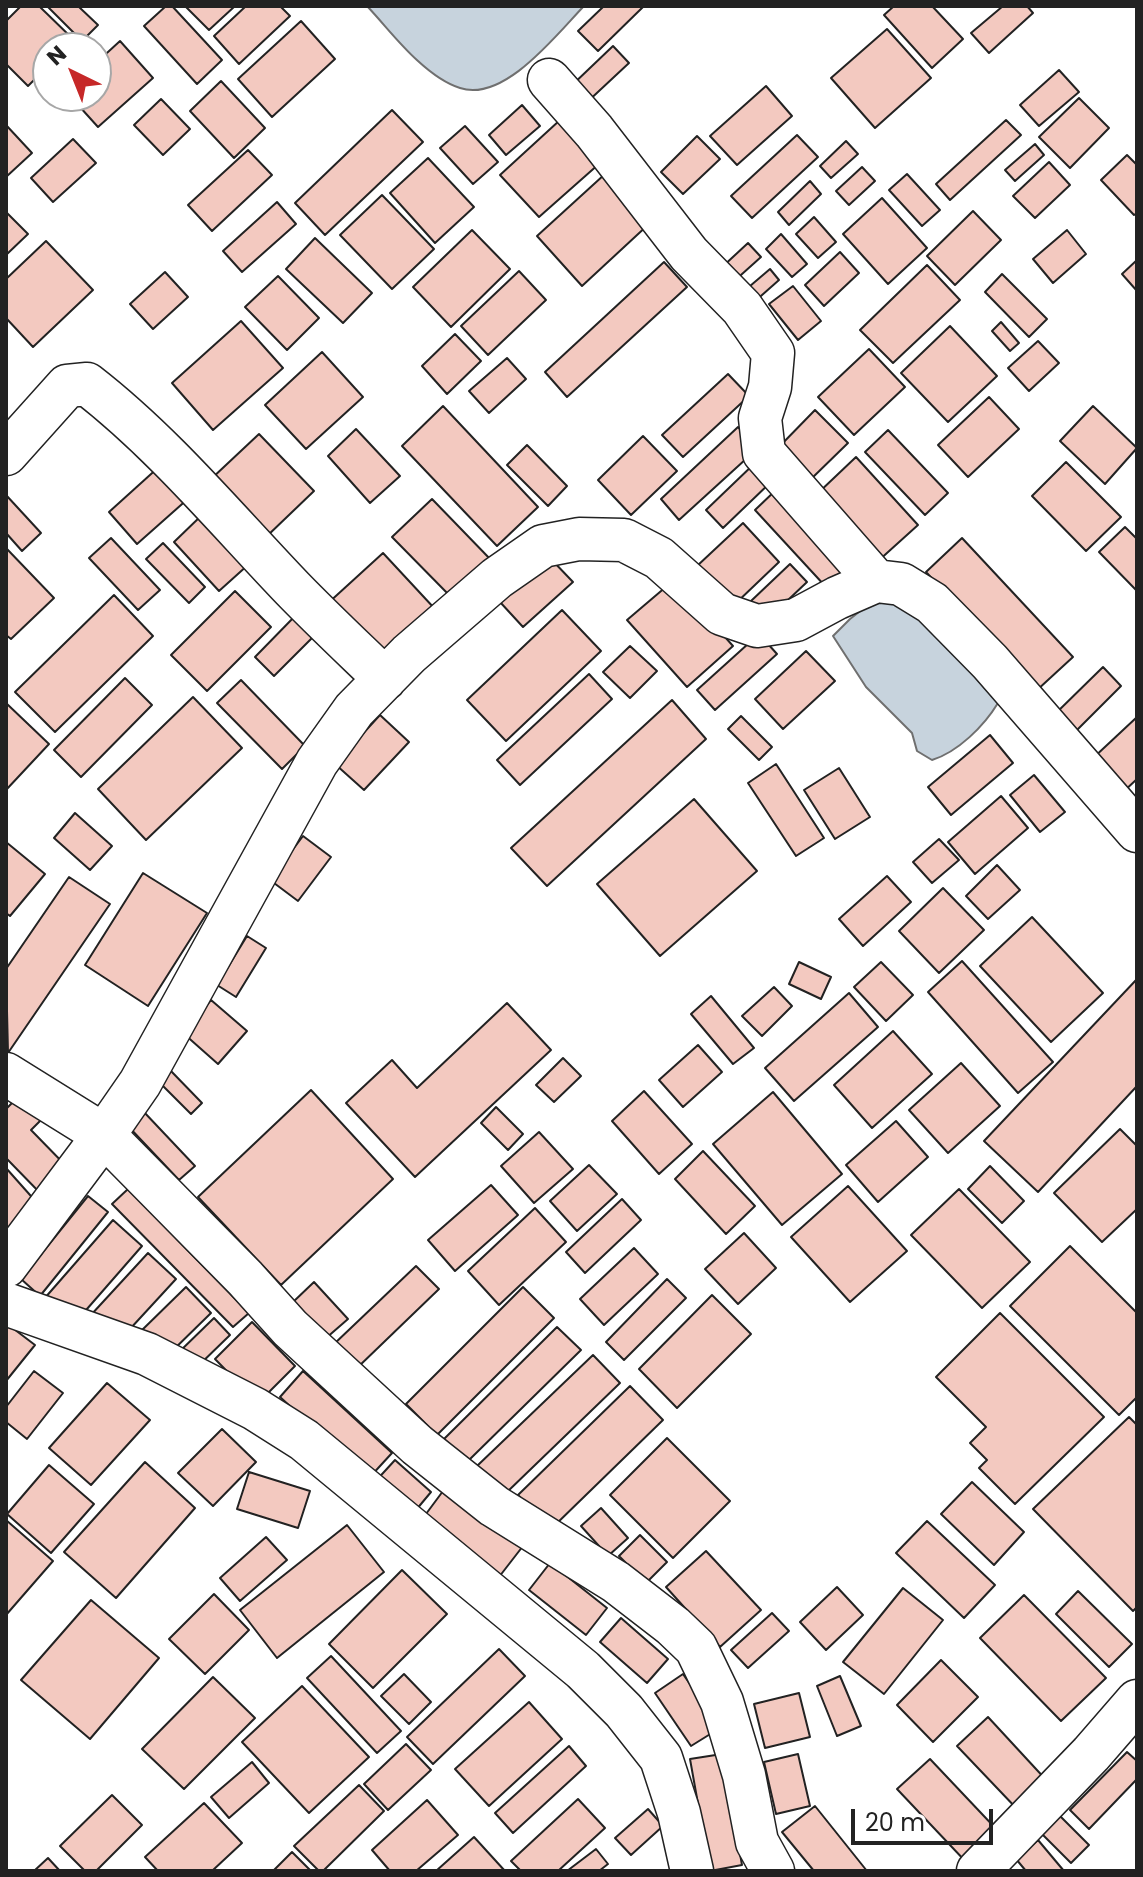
<!DOCTYPE html>
<style>
body{margin:0}
#map{position:relative;width:1143px;height:1877px;overflow:hidden;background:#fff;font-family:Poppins,sans-serif}
canvas{display:block}
.frame{position:absolute;inset:0;border:8px solid #222;pointer-events:none}
.north{position:absolute;left:32px;top:32px;width:80px;height:80px;box-sizing:border-box;background:#fff;border:2px solid #a7a7a7;border-radius:50%;rotate:317deg;font-size:22px;font-weight:700;line-height:32px;text-align:center;color:#222}
.north::after{content:'';display:block;margin:auto;width:28px;height:36px;background:#c62828;clip-path:polygon(50% 0,100% 100%,50% 72%,0 100%)}
.scale{position:absolute;left:851px;top:1809px;width:142px;height:36px;box-sizing:border-box;border:4px solid #222;border-top:0;padding-left:10px;font-size:24px;line-height:28px;white-space:nowrap;color:#222;-webkit-text-stroke:6px #fff;paint-order:stroke}
</style>
<div id="map">
<canvas width="1143" height="1877"></canvas>
<div class="frame"></div>
<div class="north">N</div>
<div class="scale">20 m</div>
</div>
<script>
const ctx = document.querySelector('canvas').getContext('2d');
ctx.lineJoin = 'round';
function paint(path, color) { ctx.fillStyle = color; ctx.fill(path, 'evenodd'); }
function trace(path, color, width, dash) { ctx.strokeStyle = color; ctx.lineWidth = width; ctx.lineCap = dash ? 'butt' : 'round'; ctx.setLineDash(dash || []); ctx.stroke(path); }
const water = new Path2D(`
 M367,6H584C557,34 504,103 460,88C444,83 430,72 418,61C399,44 384,24 367,6Z
 M873,601L910,603L998,703C984,726 958,752 932,760L917,751L912,733L866,687L833,636L850,619Z`);
const building = new Path2D(`
 M21,6H39L74,40L66,48H48V66L28,86L6,64V21Z
 M47,6H78L98,25L82,41Z
 M166,6H172L222,60L197,84L144,26Z
 M185,6H235L209,30Z
 M246,6H280L290,16L239,64L214,36Z
 M604,6H644L598,51L578,31Z
 M894,6H932L963,39L932,68L884,15Z
 M1003,6H1027L1033,13L989,53L971,33Z
 M301,21L335,59L272,117L238,79Z
 M887,29L931,78L875,128L831,78Z
 M120,41L153,78L98,127L70,96H96V63Z
 M613,46L629,63L584,105L569,88Z
 M1059,70L1079,92L1039,126L1020,105Z
 M221,81L265,128L234,158L190,111Z
 M766,86L792,116L737,165L710,136Z
 M1079,98L1109,128L1070,168L1039,137Z
 M161,99L190,129L163,155L134,125Z
 M522,105L540,126L506,155L489,135Z
 M392,110L423,142L325,235L295,203Z
 M560,120L600,163L539,217L500,175Z
 M1006,120L1021,135L950,200L936,184Z
 M6,125L32,153L6,177Z
 M465,126L498,162L473,184L440,148Z
 M797,135L818,157L752,218L731,196Z
 M697,136L720,159L683,194L661,172Z
 M73,139L96,163L53,202L31,178Z
 M846,141L858,154L831,178L820,166Z
 M1035,144L1044,155L1015,181L1005,170Z
 M248,150L272,175L212,231L188,205Z
 M1127,155L1137,165V213L1134,215L1101,180Z
 M428,158L474,207L435,243L390,193Z
 M1049,162L1070,185L1035,218L1013,196Z
 M862,167L875,181L849,205L836,191Z
 M605,174L650,223L582,286L537,236Z
 M907,174L940,210L922,226L889,190Z
 M810,181L821,194L789,225L778,212Z
 M382,195L434,249L392,289L340,235Z
 M882,198L927,248L888,284L843,234Z
 M277,202L296,224L242,272L223,251Z
 M973,211L1001,240L955,285L927,256Z
 M6,212L28,234L6,255Z
 M814,217L836,242L818,258L796,234Z
 M472,230L510,269L451,327L413,287Z
 M1067,230L1086,254L1053,283L1033,259Z
 M781,234L807,264L792,277L766,249Z
 M315,238L372,293L343,323L286,269Z
 M46,241L93,290L33,347L6,318V279Z
 M748,243L761,257L732,283L720,269Z
 M840,252L859,273L824,306L805,285Z
 M1137,260V291L1122,274Z
 M664,262L687,287L567,397L545,372Z
 M927,265L960,300L893,363L860,330Z
 M770,269L779,280L753,303L743,292Z
 M519,271L546,300L488,355L461,326Z
 M165,272L188,297L153,329L130,304Z
 M1002,274L1047,319L1029,337L985,292Z
 M278,276L319,318L287,350L245,307Z
 M793,286L821,321L798,340L769,304Z
 M241,321L283,368L213,430L172,383Z
 M1001,322L1019,343L1010,351L992,331Z
 M950,326L997,376L948,422L901,373Z
 M455,334L481,361L447,394L422,366Z
 M1038,341L1059,363L1029,391L1008,368Z
 M869,349L905,387L854,435L818,397Z
 M322,352L363,397L306,449L265,405Z
 M507,358L526,379L489,413L469,391Z
 M728,374L749,396L683,457L662,435Z
 M989,397L1019,429L968,477L938,445Z
 M443,406L538,507L497,546L402,446Z
 M1093,406L1137,448L1105,484L1060,441Z
 M815,410L848,443L808,482L776,450Z
 M738,427L758,448L679,520L661,499Z
 M356,429L400,476L370,503L328,456Z
 M888,430L948,493L925,515L865,452Z
 M259,434L314,491L265,538L210,480Z
 M643,436L677,471L631,515L598,480Z
 M527,445L567,486L548,506L507,465Z
 M856,457L918,525L877,562L816,495Z
 M756,462L773,480L723,528L706,510Z
 M1066,462L1121,517L1086,551L1032,496Z
 M161,465L190,497L137,544L109,512Z
 M777,489L848,566L826,587L755,510Z
 M6,495L41,533L22,551L6,533Z
 M432,499L492,561L453,599L392,537Z
 M203,514L249,564L219,591L174,542Z
 M743,523L779,562L734,605L697,566Z
 M1125,527L1137,539V591L1099,552Z
 M111,538L160,590L138,610L89,558Z
 M962,538L1073,657L1036,691L926,572Z
 M163,543L205,587L189,603L146,559Z
 M6,548L54,598L11,639L6,635Z
 M383,553L435,609L379,662L326,605Z
 M550,558L573,582L523,627L500,602Z
 M790,564L807,582L768,619L751,601Z
 M674,580L733,646L687,687L627,620Z
 M235,591L271,627L207,691L171,655Z
 M114,595L153,636L55,732L15,692Z
 M562,610L601,651L506,741L467,700Z
 M297,614L317,633L274,676L255,657Z
 M759,634L777,654L715,710L697,690Z
 M630,646L657,671L630,698L603,672Z
 M806,651L835,681L783,729L755,699Z
 M1103,667L1121,686L1071,736L1052,717Z
 M589,674L612,699L520,785L497,760Z
 M125,678L152,705L81,777L54,750Z
 M241,680L305,746L282,769L217,703Z
 M193,697L242,748L146,840L98,789Z
 M672,700L706,739L547,886L511,848Z
 M6,703L49,744L6,790Z
 M380,715L409,742L364,790L335,764Z
 M741,716L772,747L759,760L728,729Z
 M1137,717V779L1122,793L1091,760Z
 M990,735L1013,763L951,815L928,787Z
 M776,764L824,838L796,856L748,783Z
 M839,768L870,817L835,839L804,790Z
 M1034,775L1065,812L1040,832L1010,795Z
 M1001,796L1028,828L975,874L948,842Z
 M694,799L757,871L660,956L597,884Z
 M75,813L112,846L90,870L54,838Z
 M303,836L331,857L298,901L270,880Z
 M939,839L959,860L932,883L913,862Z
 M6,842L45,874L10,916L6,913Z
 M997,865L1020,890L988,919L966,896Z
 M143,873L207,913L148,1006L85,965Z
 M887,876L911,902L863,946L839,919Z
 M69,877L110,904L8,1053L6,969Z
 M943,888L984,930L939,973L899,931Z
 M1032,917L1103,993L1051,1042L980,966Z
 M247,936L266,948L236,997L217,985Z
 M962,961L1053,1062L1018,1093L928,992Z
 M799,962L831,977L821,999L789,984Z
 M881,962L913,995L886,1021L854,987Z
 M1137,979V1086L1038,1192L984,1141Z
 M774,987L792,1006L762,1036L742,1016Z
 M849,993L878,1027L794,1101L765,1068Z
 M711,996L754,1048L733,1064L691,1014Z
 M211,1000L247,1031L218,1064L183,1033Z
 M507,1003L551,1050L415,1177L346,1103L392,1060L417,1088Z
 M893,1031L932,1074L872,1128L834,1085Z
 M698,1045L722,1072L683,1107L659,1080Z
 M563,1058L581,1076L554,1102L536,1085Z
 M961,1063L1000,1106L948,1153L909,1110Z
 M170,1070L202,1103L191,1114L159,1082Z
 M311,1090L393,1179L281,1285L198,1197Z
 M644,1091L692,1144L659,1174L612,1121Z
 M773,1092L842,1174L782,1225L713,1144Z
 M18,1097L41,1120L31,1130L71,1171L44,1197L6,1158V1109Z
 M496,1107L523,1134L508,1150L481,1123Z
 M143,1111L195,1166L179,1180L127,1125Z
 M896,1121L928,1157L878,1202L846,1165Z
 M1120,1129L1137,1146V1209L1102,1242L1054,1193Z
 M539,1132L573,1169L534,1203L501,1166Z
 M703,1151L755,1206L726,1234L675,1179Z
 M589,1165L617,1194L577,1231L550,1201Z
 M990,1166L1024,1201L1002,1223L968,1189Z
 M6,1168L38,1204L6,1233Z
 M491,1185L518,1215L455,1271L428,1240Z
 M848,1186L907,1251L850,1302L791,1237Z
 M128,1189L249,1313L233,1327L112,1204Z
 M959,1189L1030,1262L982,1308L911,1235Z
 M88,1196L108,1212L40,1296L21,1279Z
 M622,1199L641,1220L585,1273L566,1252Z
 M535,1208L566,1242L499,1305L468,1271Z
 M113,1220L142,1246L73,1325L44,1299Z
 M744,1233L776,1268L738,1304L705,1269Z
 M1070,1246L1137,1313V1397L1119,1415L1010,1306Z
 M634,1248L658,1274L604,1325L580,1299Z
 M148,1253L176,1279L118,1342L90,1316Z
 M416,1266L439,1289L356,1369L333,1345Z
 M667,1279L686,1298L624,1360L606,1342Z
 M314,1282L348,1319L325,1339L292,1303Z
 M186,1287L211,1313L164,1359L139,1333Z
 M523,1287L554,1318L437,1435L406,1404Z
 M712,1295L751,1334L677,1408L639,1369Z
 M1000,1313L1104,1417L1015,1504L979,1468L987,1460L970,1443L986,1427L936,1377Z
 M214,1318L230,1335L193,1371L177,1354Z
 M252,1322L295,1366L258,1403L215,1359Z
 M6,1323L35,1345L6,1381Z
 M557,1327L581,1350L467,1462L444,1439Z
 M593,1355L620,1383L505,1494L477,1466Z
 M34,1371L63,1393L27,1439L6,1422V1407Z
 M303,1371L392,1453L369,1478L280,1397Z
 M107,1383L150,1420L91,1485L49,1448Z
 M630,1386L663,1420L551,1529L518,1495Z
 M1129,1417L1137,1425V1607L1133,1611L1033,1509Z
 M222,1429L256,1462L213,1506L178,1473Z
 M667,1438L730,1501L673,1558L610,1495Z
 M395,1460L431,1492L411,1516L373,1484Z
 M145,1462L195,1508L116,1598L64,1552Z
 M49,1465L94,1504L51,1553L7,1514Z
 M249,1472L310,1491L298,1528L237,1509Z
 M972,1482L1024,1532L994,1565L941,1514Z
 M446,1487L523,1546L499,1577L423,1518Z
 M601,1508L628,1538L608,1556L581,1526Z
 M6,1520L53,1561L6,1615Z
 M927,1521L995,1585L964,1618L896,1553Z
 M347,1525L384,1572L277,1658L240,1610Z
 M640,1535L667,1562L646,1583L619,1556Z
 M266,1537L287,1560L240,1601L220,1578Z
 M706,1551L761,1610L720,1647L666,1587Z
 M550,1563L607,1608L586,1635L529,1590Z
 M402,1570L447,1614L373,1688L329,1644Z
 M837,1587L863,1615L826,1650L800,1622Z
 M903,1588L943,1620L884,1694L843,1662Z
 M1078,1591L1132,1644L1109,1667L1056,1614Z
 M214,1594L249,1630L205,1674L169,1639Z
 M1024,1595L1106,1678L1061,1721L980,1638Z
 M91,1600L159,1658L90,1739L21,1680Z
 M772,1613L789,1631L748,1668L731,1650Z
 M621,1618L668,1659L647,1683L600,1642Z
 M499,1649L525,1676L433,1764L407,1737Z
 M331,1656L401,1731L377,1753L307,1678Z
 M941,1660L978,1697L933,1742L897,1705Z
 M404,1674L431,1702L409,1724L381,1696Z
 M683,1674L720,1728L691,1746L655,1693Z
 M840,1676L861,1726L837,1736L817,1686Z
 M213,1677L255,1718L184,1789L142,1749Z
 M302,1686L369,1757L309,1813L242,1742Z
 M799,1693L810,1737L765,1748L754,1704Z
 M529,1702L562,1739L489,1806L455,1769Z
 M988,1717L1048,1782L1018,1810L957,1746Z
 M406,1744L431,1770L388,1810L364,1784Z
 M569,1746L586,1766L513,1833L495,1813Z
 M1127,1752L1137,1761V1779L1089,1829L1070,1810Z
 M722,1754L742,1865L710,1871L690,1759Z
 M798,1754L810,1806L776,1814L764,1762Z
 M930,1759L999,1832L967,1863L897,1789Z
 M252,1762L269,1783L229,1818L211,1797Z
 M359,1785L384,1811L323,1871H319L294,1846Z
 M112,1795L142,1825L96,1871H85L60,1846Z
 M578,1799L605,1828L558,1871H521L511,1861Z
 M427,1800L458,1835L416,1871H390L372,1850Z
 M204,1803L242,1843L212,1871H158L145,1857Z
 M815,1806L867,1871H814L782,1832Z
 M648,1809L663,1826L631,1855L615,1838Z
 M1060,1816L1089,1845L1071,1863L1042,1834Z
 M474,1837L505,1871H436Z
 M1038,1840L1064,1871H1026L1016,1859Z
 M596,1849L608,1864L599,1871H567Z
 M292,1852L311,1871H273Z
 M48,1858L60,1871H34Z`);
const minor = new Path2D(`
 M549,80L594,131L689,254L742,308L773,353L770,387L760,418L764,453L876,581
 M6,454L67,386L87,384C163,443 226,519 292,588C322,619 354,649 385,679
 M6,1074L104,1135L245,1278L290,1328L417,1445L494,1506L616,1582L673,1626L696,1648L722,1702L744,1775L757,1842L773,1871
 M6,1266L104,1135L140,1083L317,762L354,710L409,654L497,578L543,546L579,539L624,540L659,558L722,614L757,626L796,620L837,598L876,581L901,584L932,603L990,662L1137,831
 M6,1304L147,1354L255,1409L304,1440L583,1670L624,1711L661,1758L679,1813L692,1871
 M978,1871L1091,1754L1137,1701`);
paint(water, '#c7d3dd');
trace(water, '#6f6f6f', 2);
paint(building, '#f3c9c0');
trace(building, '#222', 2);
trace(minor, '#222', 45);
trace(minor, '#fff', 42);
</script>
